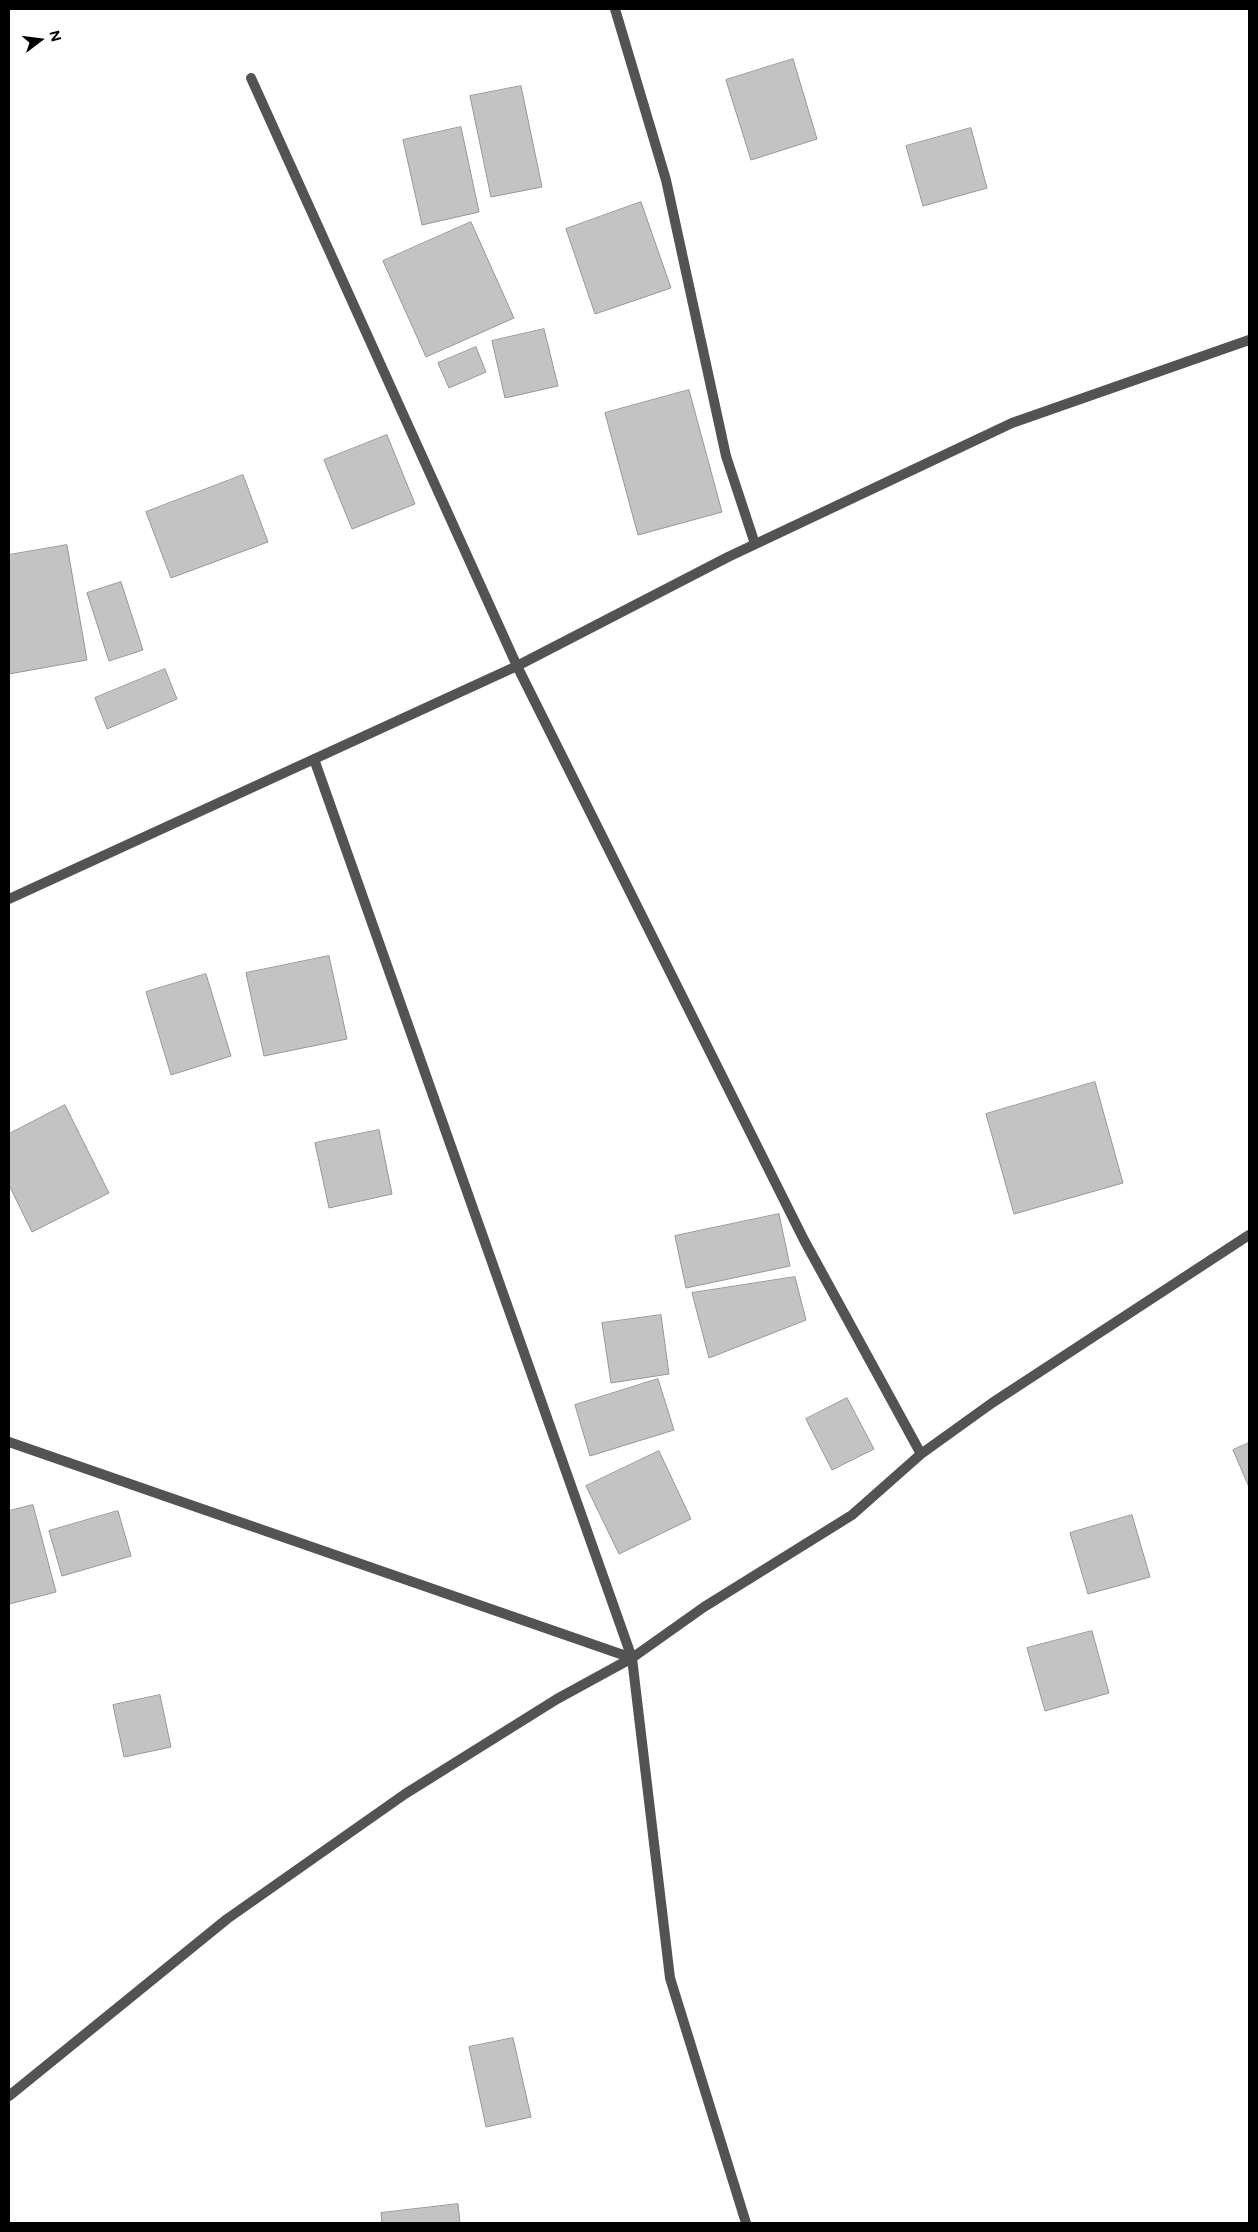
<!DOCTYPE html>
<style>
body{margin:0}
#map{position:relative;width:1258px;height:2232px;overflow:hidden;background:#fff;font-family:Figtree,sans-serif}
canvas{display:block}
.frame{position:absolute;inset:0;border:10px solid #000;pointer-events:none}
.north{position:absolute;left:15px;top:15px;width:50px;height:50px;-webkit-text-stroke:4px #fff;paint-order:stroke;rotate:75deg;font-size:14px;font-weight:700;line-height:20px;text-align:center;color:#000}
.north::after{content:'';display:block;margin:auto;width:18px;height:22px;background:#000;clip-path:polygon(50% 0,100% 100%,50% 72%,0 100%)}
</style>
<div id="map">
<canvas width="1258" height="2232"></canvas>
<div class="frame"></div>
<div class="north">N</div>
</div>
<script>
const ctx = document.querySelector('canvas').getContext('2d');
ctx.lineJoin = 'round';
function paint(path, color) { ctx.fillStyle = color; ctx.fill(path, 'evenodd'); }
function trace(path, color, width, dash) { ctx.strokeStyle = color; ctx.lineWidth = width; ctx.lineCap = dash ? 'butt' : 'round'; ctx.setLineDash(dash || []); ctx.stroke(path); }
const building = new Path2D(`
 M793,59L817,139L751,160L726,80Z
 M521,86L542,187L491,197L470,96Z
 M461,127L479,212L422,225L403,140Z
 M971,128L987,188L923,206L906,146Z
 M641,202L671,288L595,314L566,229Z
 M471,222L514,318L426,357L383,261Z
 M544,329L558,386L505,398L492,341Z
 M476,347L486,372L449,388L438,363Z
 M689,390L722,512L638,535L605,413Z
 M387,435L415,504L352,529L324,460Z
 M243,475L268,542L171,578L146,512Z
 M67,545L87,660L9,674V555Z
 M121,582L143,650L109,661L87,593Z
 M165,669L177,699L107,729L95,698Z
 M329,956L347,1039L264,1056L246,973Z
 M206,974L231,1056L171,1075L146,992Z
 M1095,1082L1123,1183L1014,1214L986,1114Z
 M65,1105L109,1193L32,1232L9,1185V1134Z
 M379,1130L392,1194L329,1208L315,1143Z
 M779,1214L790,1266L686,1288L675,1236Z
 M795,1277L806,1320L709,1358L692,1293Z
 M661,1315L669,1374L611,1383L602,1323Z
 M658,1379L674,1430L590,1456L575,1405Z
 M847,1398L874,1449L832,1470L806,1419Z
 M1249,1443V1487L1233,1450Z
 M659,1451L691,1519L619,1554L586,1486Z
 M33,1505L56,1592L9,1604V1511Z
 M118,1511L131,1556L62,1576L49,1531Z
 M1132,1515L1150,1577L1088,1594L1070,1533Z
 M1092,1631L1109,1693L1045,1711L1027,1648Z
 M160,1695L171,1747L124,1757L113,1705Z
 M513,2038L531,2117L486,2127L469,2047Z
 M458,2204L460,2223H382L381,2213Z`);
const minor = new Path2D(`
 M615,9L666,180L726,456L755,544
 M251,78L517,666L804,1240L921,1454
 M314,759L632,1658L670,1978L746,2223
 M9,899L517,666L728,557L1012,423L1249,340
 M9,1442L632,1658
 M9,2096L227,1919L405,1794L557,1699L632,1658L704,1607L852,1515L921,1454L992,1403L1249,1235`);
paint(building, '#c3c3c3');
trace(building, '#979797', 1);
trace(minor, '#535353', 10);
</script>
